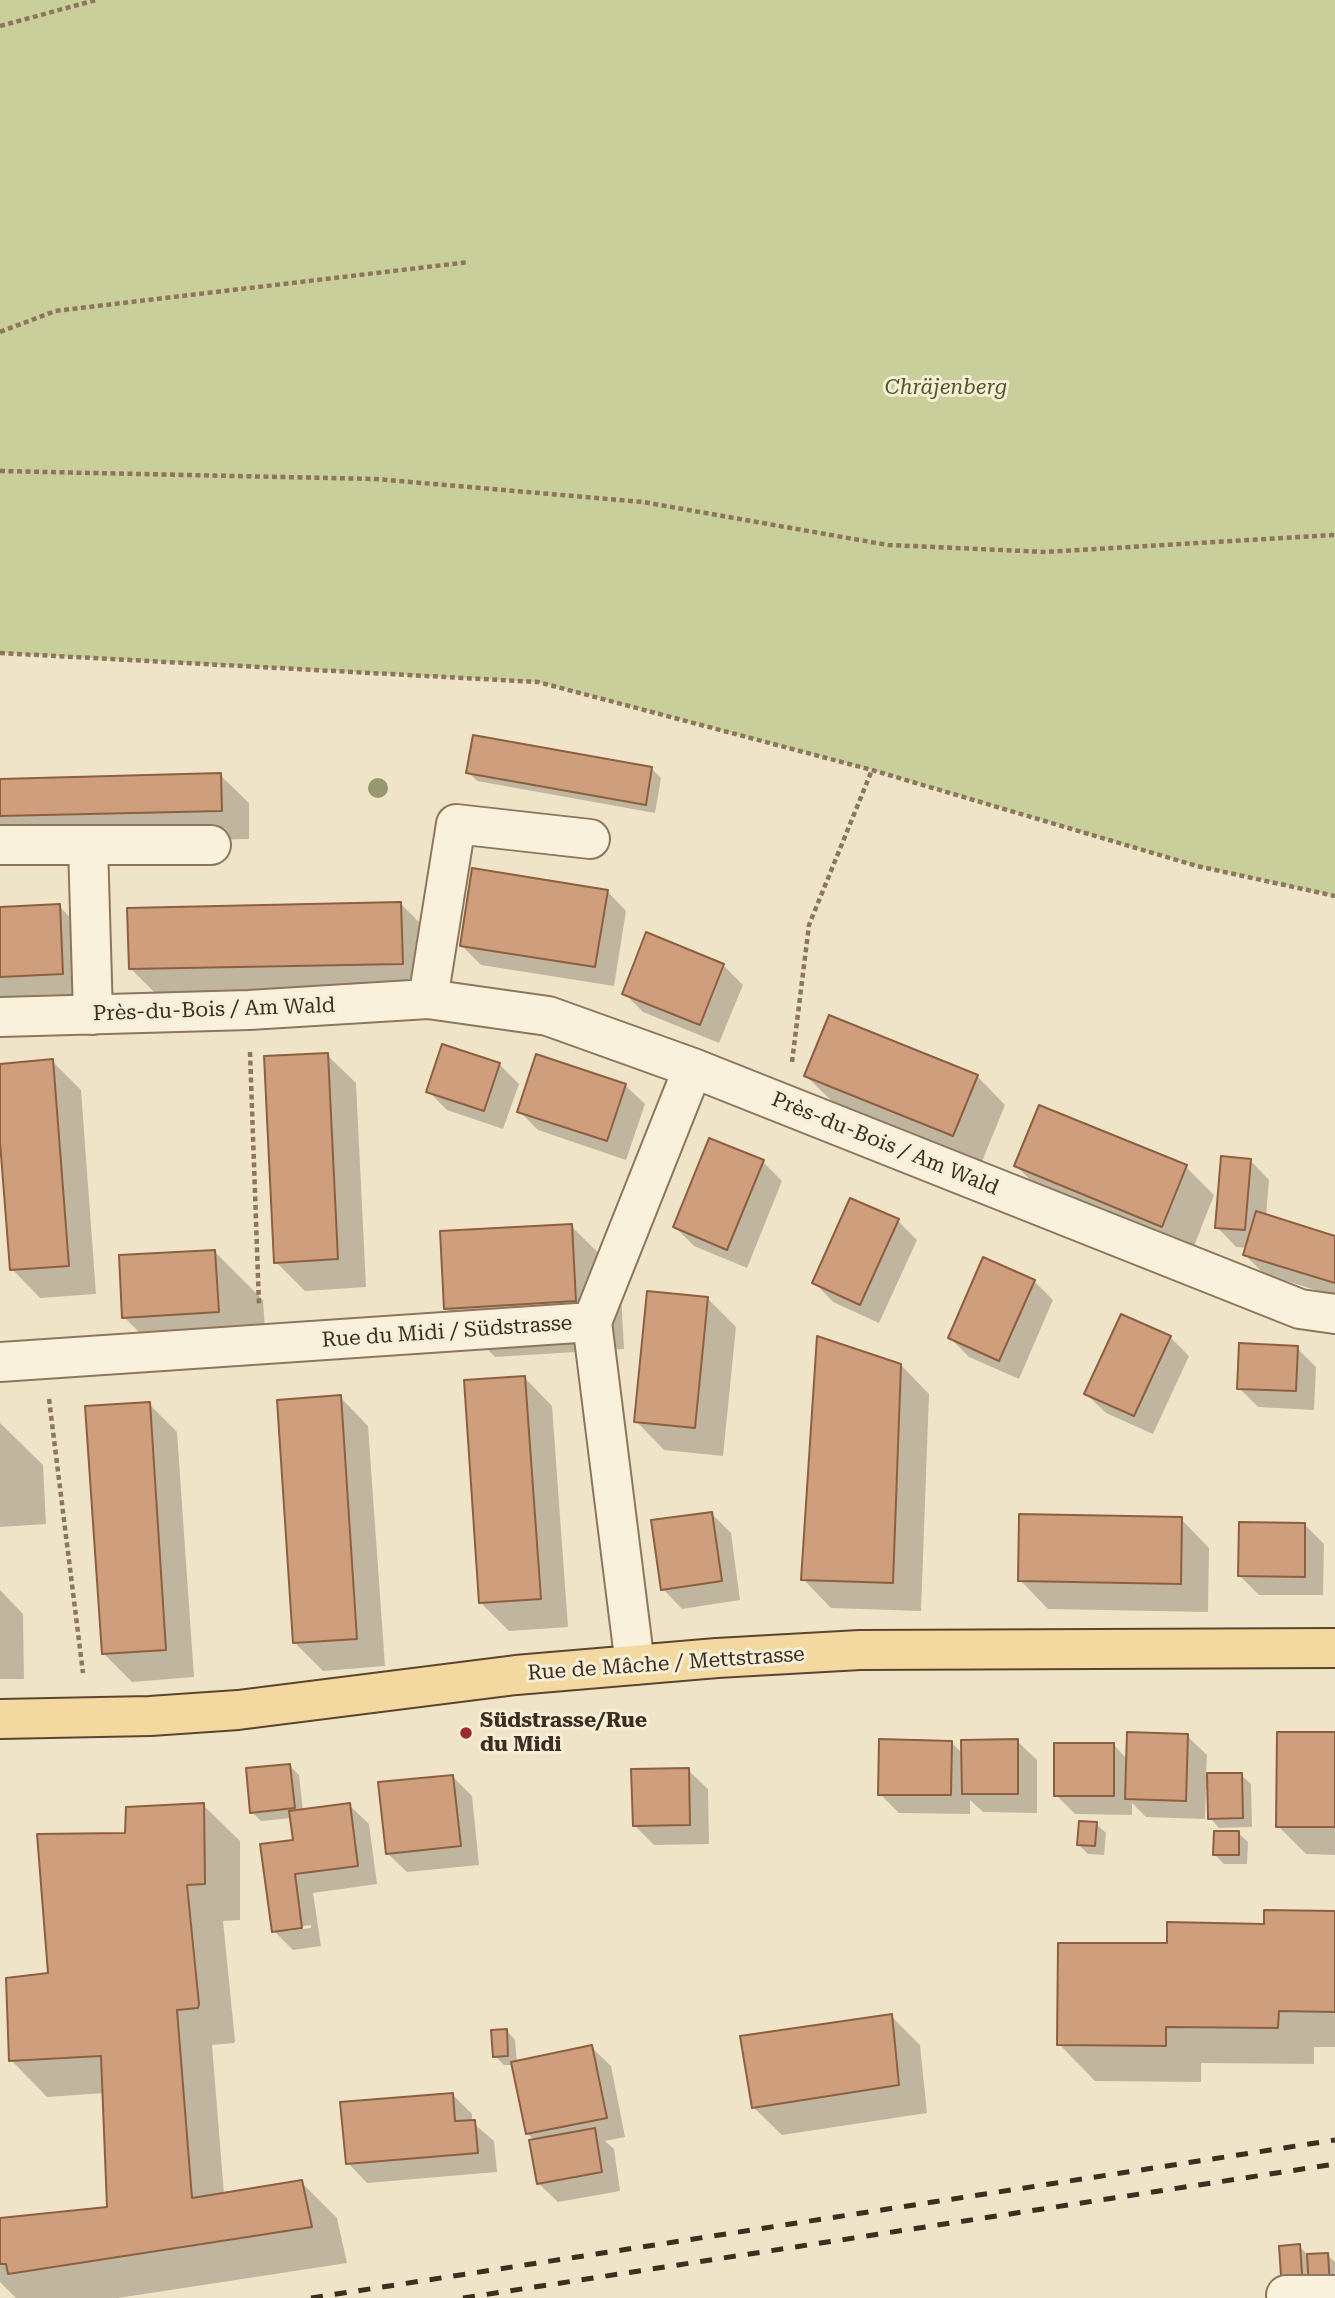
<!DOCTYPE html>
<meta charset="utf-8">
<style>
body{margin:0}
canvas{display:block;background:#f0e4c8}
</style>
<canvas width="1335" height="2298"></canvas>
<script>
const ctx = document.querySelector('canvas').getContext('2d');
ctx.lineJoin = 'round';
function paint(path, color) { ctx.fillStyle = color; ctx.fill(path, 'evenodd'); }
function trace(path, color, width, dash) { ctx.strokeStyle = color; ctx.lineWidth = width; ctx.lineCap = dash ? 'butt' : 'round'; ctx.setLineDash(dash || []); ctx.stroke(path); }
function label(font, color, halo, rows, align = 'center') {
  ctx.font = font + ' "Roboto Serif",serif'; ctx.lineWidth = 6; ctx.setLineDash([]); ctx.textBaseline = 'middle'; ctx.strokeStyle = halo; ctx.fillStyle = color; for (const [text, x, y, turn = 0] of rows) {
    ctx.save(); ctx.translate(x, y); ctx.rotate((+turn || 0) * Math.PI / 180); ctx.textAlign = isNaN(turn) ? turn : align; if (halo) ctx.strokeText(text, 0, 0); ctx.fillText(text, 0, 0); ctx.restore();
  }
}
const green = new Path2D(`
 M0,0H1335V896L1197,866L872,770L538,682L0,653Z`);
const shadow = new Path2D(`
 M652,769L661,778L655,813L477,781L468,772Z
 M220,775L249,803V839L0,844V780Z
 M607,891L626,911L614,986L481,965L461,945Z
 M401,904L429,932L430,991L159,997L131,969Z
 M59,906L87,935L90,1002L0,1005V909Z
 M723,965L743,985L719,1043L643,1012L624,993Z
 M327,1055L356,1083L366,1287L305,1291L276,1262Z
 M52,1061L81,1090L96,1294L40,1298L12,1269L0,1119V1065Z
 M499,1064L519,1084L503,1129L447,1110L428,1091Z
 M806,1076H977L1005,1105L981,1164L835,1104Z
 M625,1085L645,1104L626,1160L538,1130L519,1111Z
 M1250,1160L1269,1180L1266,1216L1335,1237V1296L1264,1274L1245,1255L1247,1248L1236,1247L1217,1227Z
 M763,1162L782,1181L747,1268L694,1246L675,1227Z
 M1016,1166L1186,1167L1214,1195L1191,1254L1045,1194Z
 M898,1221L917,1240L879,1323L833,1302L814,1282Z
 M571,1226L620,1274L624,1349L495,1357L446,1308Z
 M214,1251L263,1300L267,1361L173,1366L124,1317Z
 M1034,1281L1053,1300L1019,1379L969,1357L950,1338Z
 M707,1298L736,1327L723,1456L664,1450L636,1421Z
 M1170,1337L1189,1356L1153,1434L1106,1413L1086,1394Z
 M1297,1348L1316,1367L1314,1410L1258,1407L1239,1388Z
 M901,1365L929,1394L921,1611L831,1608L803,1579Z
 M524,1377L552,1406L568,1627L509,1631L481,1603Z
 M340,1397L368,1426L385,1666L323,1671L295,1643Z
 M149,1404L177,1432L194,1677L132,1682L103,1653Z
 M0,1423L43,1465L46,1524L0,1527Z
 M712,1514L731,1533L740,1600L682,1609L663,1589Z
 M1181,1519L1209,1548L1208,1612L1048,1609L1020,1580Z
 M1305,1525L1324,1544L1323,1595H1259L1239,1575Z
 M0,1590L23,1614L24,1679H0Z
 M1335,1734V1855L1306,1854L1278,1826Z
 M1187,1736L1207,1755L1206,1775H1241L1251,1784L1252,1827L1219,1828L1210,1818L1209,1789H1206L1205,1819L1146,1817L1132,1803V1815L1075,1814L1056,1795L1113,1744L1128,1760Z
 M1017,1741L1037,1760V1813L983,1812L970,1800V1814L899,1813L880,1794L951,1742L963,1754Z
 M290,1766L299,1775L303,1811L349,1805L369,1824L377,1884L313,1893L321,1946L293,1950L274,1931L295,1841L292,1818L261,1821L252,1812ZM311,1925V1928L288,1931V1928Z
 M688,1770L708,1789L709,1844L654,1845L634,1825Z
 M453,1777L472,1796L479,1865L407,1872L387,1853Z
 M203,1805L240,1841V1920L223,1921L235,2041L234,2043L212,2045L224,2194L301,2182L337,2218L347,2263L118,2298H16L0,2282V2220L109,2209L105,2093L47,2097L11,2060L50,1975L127,1834Z
 M1096,1824L1106,1833L1104,1855L1088,1854L1079,1845Z
 M1238,1833L1248,1842L1247,1864H1224L1215,1855Z
 M1335,1913V2047H1314V2064L1201,2063V2082L1095,2081L1059,2044L1168,1945Z
 M891,2016L920,2045L927,2113L782,2135L753,2107Z
 M506,2030L515,2040L517,2063L591,2047L611,2066L625,2137L605,2141L614,2149L620,2191L558,2202L538,2183L535,2141L528,2134L513,2065H504L495,2056Z
 M452,2094L472,2114V2122L494,2141L497,2172L367,2183L348,2163Z
 M1299,2246L1309,2256L1327,2255L1335,2262V2296L1292,2298Z`);
const building = new Path2D(`
 M473,735L652,767L646,805L466,773Z
 M221,773L222,811L0,816V779Z
 M472,868L608,890L595,967L460,946Z
 M401,902L403,964L129,969L127,908Z
 M60,904L63,974L0,977V907Z
 M646,932L724,964L700,1025L622,994Z
 M829,1015L978,1075L953,1136L804,1076Z
 M442,1044L500,1063L484,1111L426,1092Z
 M328,1053L338,1259L274,1263L264,1056Z
 M536,1054L626,1084L607,1141L517,1112Z
 M53,1059L69,1266L10,1270L0,1142V1064Z
 M1039,1105L1187,1165L1162,1227L1014,1166Z
 M709,1138L764,1160L727,1250L673,1227Z
 M1221,1156L1251,1159L1245,1230L1215,1228Z
 M850,1198L899,1219L860,1305L812,1283Z
 M1256,1211L1335,1236V1283L1243,1255Z
 M572,1224L576,1301L444,1309L440,1231Z
 M215,1250L219,1312L122,1318L119,1255Z
 M983,1257L1035,1280L999,1361L948,1338Z
 M647,1291L708,1297L695,1428L634,1422Z
 M1121,1314L1171,1336L1134,1416L1084,1394Z
 M817,1336L901,1364L893,1583L801,1580Z
 M1239,1343L1298,1346L1296,1391L1237,1389Z
 M525,1376L541,1599L479,1603L464,1380Z
 M341,1395L357,1639L293,1643L277,1400Z
 M150,1402L166,1650L102,1654L85,1406Z
 M712,1512L722,1581L661,1590L651,1520Z
 M1019,1514L1182,1517L1181,1584L1018,1581Z
 M1239,1522L1305,1523V1577L1238,1576Z
 M1127,1732L1188,1734L1186,1801L1125,1799Z
 M1277,1732H1335V1827H1276Z
 M879,1739L952,1741L951,1795H878Z
 M1018,1739V1794H962L961,1740Z
 M1054,1743H1114V1796H1054Z
 M290,1764L295,1808L250,1813L246,1768Z
 M689,1768L690,1825L633,1826L631,1769Z
 M1207,1773H1242L1243,1818L1208,1819Z
 M453,1775L461,1846L386,1854L378,1782Z
 M204,1803L205,1884L187,1885L199,2004L198,2008L177,2010L192,2198L302,2180L312,2227L8,2274L6,2264H0V2218L107,2207L101,2056L9,2061L6,1978L48,1973L37,1834L125,1833L126,1807Z
 M350,1803L358,1866L295,1874L302,1928L272,1932L260,1844L293,1840L289,1811Z
 M1079,1821L1097,1822L1095,1846L1077,1845Z
 M1214,1831H1239V1855H1213Z
 M1264,1910L1335,1911V2012L1279,2011L1278,2028L1166,2027V2046L1057,2045L1058,1943H1167V1922L1264,1924Z
 M892,2014L899,2085L752,2108L740,2036Z
 M507,2029L508,2056L493,2057L491,2030Z
 M592,2045L607,2118L526,2134L511,2062Z
 M453,2093L455,2121L475,2120L478,2153L346,2164L340,2102Z
 M595,2128L602,2172L537,2184L529,2140Z
 M1300,2244L1303,2289L1282,2291L1279,2246Z
 M1328,2253L1330,2287L1309,2289L1307,2254Z`);
const path = new Path2D(`
 M0,26L96,0
 M0,332L55,311L469,262
 M0,471L376,479L643,502L888,545L1046,552L1335,535
 M0,653L538,682L872,770L1197,866L1335,896
 M250,1052L259,1305
 M792,1062L809,925L872,770
 M49,1399L83,1673`);
const minor = new Path2D(`
 M0,845H211
 M88,845L93,1015
 M428,999L456,824L590,839
 M0,1017L249,1010L428,999L548,1016L693,1068L1300,1309L1335,1314
 M0,1362L592,1322
 M635,1665L592,1322L693,1068
 M1286,2295H1335`);
const major = new Path2D(`
 M0,1719L150,1716L238,1710L516,1675L717,1658L860,1650L1335,1648`);
const rail = new Path2D(`
 M311,2298L1335,2140
 M463,2298L1335,2164`);
const trees = [
 [378,788]
];
const markers = [
 [466,1733,7,"#9e2a2b"]
];
const parkNames = [
 ["Chräjenberg",946,388]
];
const streetNames = [
 ["Près-du-Bois / Am Wald",214,1010,-2],
 ["Près-du-Bois / Am Wald",885,1144,22],
 ["Rue du Midi / Südstrasse",447,1332,-4],
 ["Rue de Mâche / Mettstrasse",666,1664,-4]
];
const poiNames = [
 ["Südstrasse/Rue",480,1721],
 ["du Midi",480,1745]
];
paint(green, '#c9cf9b');
paint(shadow, '#0003');
paint(building, '#cf9f7d');
trace(building, '#8d5f41', 2);
trace(minor, '#8d765c', 42);
trace(major, '#5b4430', 42);
trace(path, '#8d765c', 4.5, [5, 3.5]);
trace(minor, '#faf1dc', 38);
trace(major, '#f3d9a0', 38);
trace(rail, '#3d2e20', 5, [12, 12]);
ctx.fillStyle = '#96986f';
for (const [x, y] of trees) { ctx.beginPath(); ctx.arc(x, y, 10, 0, 2 * Math.PI); ctx.fill(); }
for (const [x, y, r, color] of markers) { const dot = new Path2D(); dot.arc(x, y, r, 0, 2 * Math.PI); ctx.fillStyle = color; ctx.fill(dot); trace(dot, '#f7eed8', 2.5); }
label('italic 21px', '#4d5a26', '#f7eed8', parkNames);
label('21px', '#3d2e20', '#f7eed8', streetNames);
label('bold 21px', '#3d2e20', '#f7eed8', poiNames, 'left');
</script>
